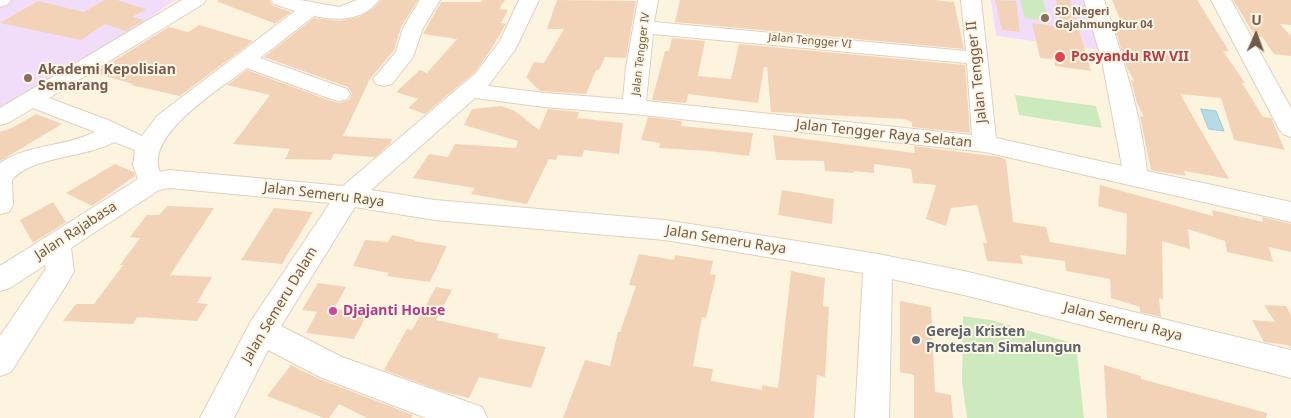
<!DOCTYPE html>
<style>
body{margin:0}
#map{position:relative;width:1291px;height:418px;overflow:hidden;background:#fdf4e0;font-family:"Noto Sans",sans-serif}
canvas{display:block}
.north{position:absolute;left:1231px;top:10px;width:50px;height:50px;-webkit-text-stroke:4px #fff7e6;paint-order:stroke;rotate:2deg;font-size:14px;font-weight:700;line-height:20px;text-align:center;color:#735a47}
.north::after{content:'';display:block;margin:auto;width:18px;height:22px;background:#735a47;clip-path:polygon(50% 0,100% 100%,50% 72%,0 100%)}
</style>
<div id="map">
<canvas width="1291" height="418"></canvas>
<div class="north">U</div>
</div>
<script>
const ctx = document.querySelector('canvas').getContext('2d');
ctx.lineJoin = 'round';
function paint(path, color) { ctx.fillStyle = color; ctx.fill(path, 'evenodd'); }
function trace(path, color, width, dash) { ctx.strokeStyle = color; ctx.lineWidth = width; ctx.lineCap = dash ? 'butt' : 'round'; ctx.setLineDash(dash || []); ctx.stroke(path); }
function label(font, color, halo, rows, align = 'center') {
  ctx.font = font + ' "Noto Sans",sans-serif'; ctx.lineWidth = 4; ctx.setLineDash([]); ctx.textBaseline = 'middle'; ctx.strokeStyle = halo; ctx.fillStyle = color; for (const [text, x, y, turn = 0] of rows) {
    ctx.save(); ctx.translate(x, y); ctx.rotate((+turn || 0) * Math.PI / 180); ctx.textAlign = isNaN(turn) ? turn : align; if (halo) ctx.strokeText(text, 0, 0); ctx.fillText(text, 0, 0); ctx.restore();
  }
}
const education = new Path2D(`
 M0,0H175L114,43L0,114Z
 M991,0H1089L1109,51L996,36Z`);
const green = new Path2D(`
 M1020,0H1043L1049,21L1025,18Z
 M1015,95L1096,106L1102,128L1019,115Z
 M963,316L991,320L1076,344L1084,418H967L962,381Z`);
const water = new Path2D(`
 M1201,109L1216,111L1224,131L1209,129Z`);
const building = new Path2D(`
 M104,0H117L146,9L132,17L144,20L126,31L105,24L81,40L0,23L38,1L84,12Z
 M218,0H269L273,6L291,12L273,25L274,23L218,2Z
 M381,0H418L401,27L394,50L370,79L343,136L392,139L390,144L375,157L334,154L331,160L285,159L290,149L233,144L270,95L227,85L247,70L331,101L339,103L349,100L352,93L348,87L264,57L314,18L340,21L358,17L374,8Z
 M483,0H505L499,9L508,10L501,23L506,24L490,51L475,72L425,114L408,108L418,99L396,92L420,70L427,73L457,39L423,34L441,2H481Z
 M557,0L636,1L626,58L605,57L599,70H596L586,94L540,91L526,77L534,62L544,63L564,29H547Z
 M680,0H933L954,2L964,49L675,22Z
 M995,0L1016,1L1020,32L1002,30Z
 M1056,0H1070L1091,71L1055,66L1054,59L1040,58L1032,23L1062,27Z
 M1112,0H1197L1229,51H1223L1245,83H1242L1263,117L1271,118L1285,150L1234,140L1221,98L1180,94L1229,179L1184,171L1186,176L1151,170L1140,116L1144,117L1137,103L1131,80L1134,81L1127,68L1113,23L1122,24Z
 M1233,0H1291V25L1280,24L1291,36V56L1274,54L1262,37L1255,36Z
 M199,25L253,41L180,96L131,85L133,84L94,73L169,27L188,32Z
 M672,38L705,41L698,76L731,79L739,44L965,65L970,133L912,127V122L904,119L771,112L767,67H764L758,103L688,94L686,103L652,100L665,51H669Z
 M501,106L515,111L539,130L548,109L579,112L577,118L623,123L619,154L584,150L582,157L558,155L556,160L549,159L527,204L471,194L475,188L413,178L429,154L448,157L455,144L516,148L518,141L464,125L472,109Z
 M36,114L62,124L0,161V132L12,128Z
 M648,117L682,121L681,126L753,133L749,156L708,151L659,148L660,143L641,140Z
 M773,135L915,153L914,146L1000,157L1006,160L1013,222L1046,227L1050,242L1126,255L1127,214L1098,206L1100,185L1213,216L1212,210L1263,222L1262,217L1291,224V252L1269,247L1273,262L1227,252L1225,241L1188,229L1190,249L1162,241L1163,299L1159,298L1161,317L1140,312V307L1111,298L1110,279L1066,271L1065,261L1020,255L1023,264L987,261L983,243H987L977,205L951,208L946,226L926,219L936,185L913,183L911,169L874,164V173L853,171L854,173L825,171L824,161L776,160Z
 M115,164L134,172L135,176L92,206L66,193Z
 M782,190L834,199L832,224L778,215Z
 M53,202L66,222L33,243L20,220Z
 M167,206L214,208L170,275L212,277L197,303L208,304L197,321L137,317L133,324L63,321L76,304H94L123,265H120L140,238L130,237L147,215H159Z
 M274,208L313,212L282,264L241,260Z
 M392,235L415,240L414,241L447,246L430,282L387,276L389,273L353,266L365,240L388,242Z
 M639,254L674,260L675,255L713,261L710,274L716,275L706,318L702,317L693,366L713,369L711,381L762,390V385L778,388L791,271L825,278L823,306L829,307L825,377L817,375L814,418H563L585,360L610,366L618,332H620L636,286L629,285Z
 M318,283L346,287L334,309L368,313L354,339L306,333L317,312L302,310Z
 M436,287L452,290L436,320L499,334L497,338L546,347L531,388L479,377L469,398L444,392L384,370L407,329L412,330Z
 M900,301L931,307L935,392L951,395L953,418H914V375L900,372Z
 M1264,305L1286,306L1291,315V348L1288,345L1264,342L1252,320L1275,322Z
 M291,365L319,379L413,415L411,418H367L339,404L329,418H324L267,396Z
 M1104,365L1141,376V379L1267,413L1266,418H1107Z`);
const minor = new Path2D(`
 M0,0H11L7,5L0,7Z
 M182,0H206L203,4L49,98L108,120L142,136L157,116L295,11L274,4L271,0H300L339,7L357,0H379C364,21 336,21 314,16L260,58L347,89L350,94L347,99L339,101L331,99L247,68C222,88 144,134 160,172L169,170L343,186L476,73L500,41L519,0H539L515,50L488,86L544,93L623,99L626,68L638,0H658L654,22L966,51L961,0H981L996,138L1122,166L1102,61L1084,0H1104C1122,55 1141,113 1147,171L1291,202V222L985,152L634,114L544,107L475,98L371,190L435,200L665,220L878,254L964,271L1291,350V378L964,295L892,279L889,418H855L863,273L665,240L435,220L355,207L281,326L342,357L482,407L487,418H426L320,377L268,350L234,418H200L251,321L330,203L169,188L159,190L71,248L74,271L70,279L11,372L0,376V336L46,269L45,265L10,288L0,291V266L138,179L133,165L135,150L114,142C86,158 31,156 12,180L13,205L9,212L0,214V163C28,144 65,147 95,132L33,108L8,123L0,125V108ZM653,34L967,63L972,135L646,101Z
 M420,0H440L423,28L413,57L392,84L384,86L376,84L373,79L396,52L403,28Z
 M1211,0H1231L1291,108V137L1283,134L1279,129Z`);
const markers = [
 [1045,18,5,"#8d6e63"],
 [1060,57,6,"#e0444e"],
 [28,78,5,"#8d6e63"],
 [333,311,5,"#d1479c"],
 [916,340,5,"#6b7280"]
];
const farEducationnames = [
 ["SD Negeri",1055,12],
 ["Gajahmungkur 04",1055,25]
];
const farStreetnames = [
 ["Jalan Tengger VI",810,41,5],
 ["Jalan Tengger IV",641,54,-83]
];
const healthNames = [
 ["Posyandu RW VII",1071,57]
];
const educationNames = [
 ["Akademi Kepolisian",38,70],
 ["Semarang",38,86]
];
const streetNames = [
 ["Jalan Tengger II",977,72,-96],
 ["Jalan Tengger Raya Selatan",884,134,6],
 ["Jalan Semeru Raya",324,195,7],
 ["Jalan Rajabasa",76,231,-33],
 ["Jalan Semeru Raya",726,240,9],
 ["Jalan Semeru Dalam",280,305,-59],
 ["Jalan Semeru Raya",1123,322,14]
];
const hotelNames = [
 ["Djajanti House",343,311]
];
const worshipNames = [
 ["Gereja Kristen",926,332],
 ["Protestan Simalungun",926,348]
];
paint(education, '#f1ddf9');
paint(green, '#cdeabe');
paint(water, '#b4dbe6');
trace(water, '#9acad8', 1);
paint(building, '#f3d3b7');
trace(minor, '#e1d0bc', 2);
paint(minor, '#fff');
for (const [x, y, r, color] of markers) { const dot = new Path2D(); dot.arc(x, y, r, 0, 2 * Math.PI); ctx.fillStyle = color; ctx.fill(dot); trace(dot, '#fff7e6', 2); }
label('bold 11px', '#785e54', '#fff7e6', farEducationnames, 'left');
label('11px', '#735a47', '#fff7e6', farStreetnames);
label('bold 14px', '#be3a42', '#fff7e6', healthNames, 'left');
label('bold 14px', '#785e54', '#fff7e6', educationNames, 'left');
label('14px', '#735a47', '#fff7e6', streetNames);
label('bold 14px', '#b23c85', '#fff7e6', hotelNames, 'left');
label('bold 14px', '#5b616d', '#fff7e6', worshipNames, 'left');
</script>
